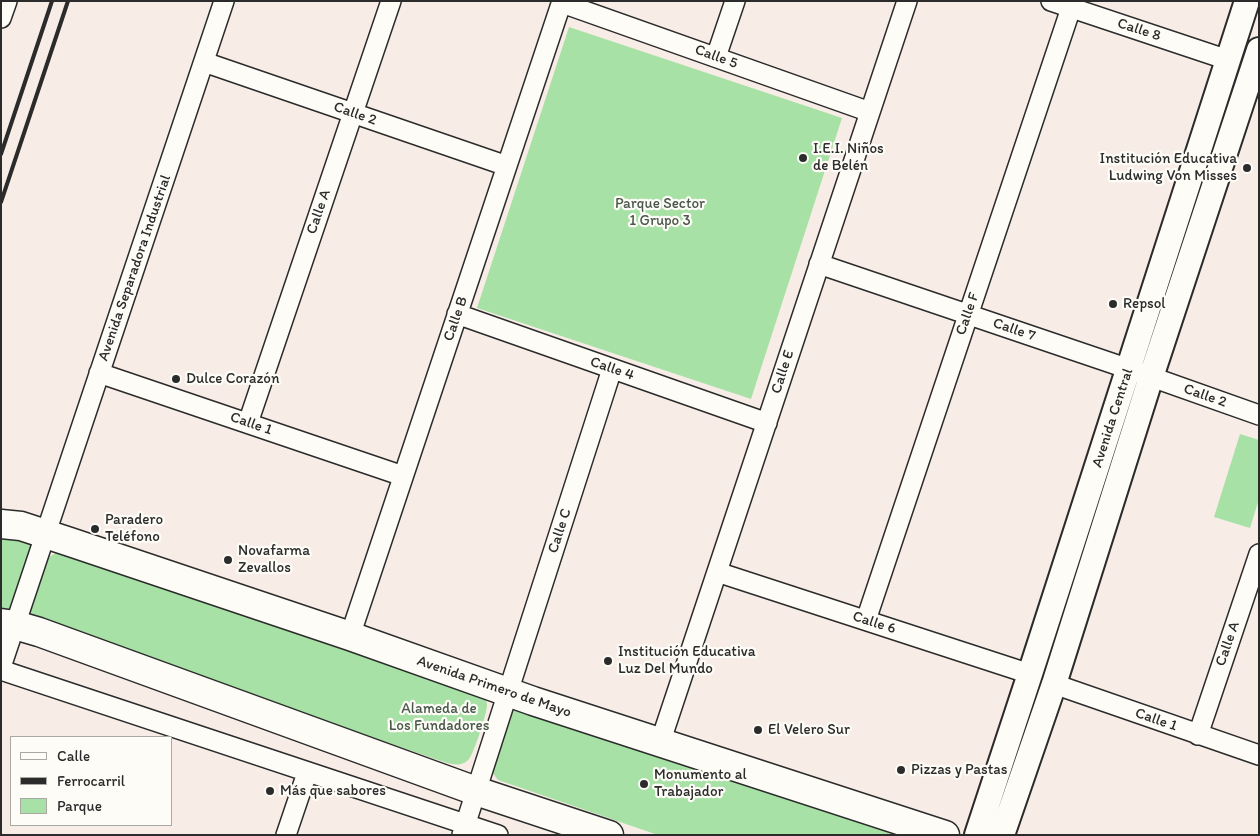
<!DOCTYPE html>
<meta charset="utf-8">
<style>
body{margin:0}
#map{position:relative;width:1260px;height:836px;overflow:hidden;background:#f8ece6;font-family:Itim,sans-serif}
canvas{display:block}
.frame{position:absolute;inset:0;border:2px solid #2b2b2b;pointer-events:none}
.legend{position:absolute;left:10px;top:736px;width:162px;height:90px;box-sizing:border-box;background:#fdfcf7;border:1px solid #a9a8a5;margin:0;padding:6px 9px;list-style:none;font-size:15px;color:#2b2b2b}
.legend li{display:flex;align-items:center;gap:10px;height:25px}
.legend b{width:25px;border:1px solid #a9a8a5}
</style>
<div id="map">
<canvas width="1260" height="836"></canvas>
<div class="frame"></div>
<ul class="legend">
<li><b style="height:6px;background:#fdfcf7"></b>Calle</li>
<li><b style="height:6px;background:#2b2b2b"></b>Ferrocarril</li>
<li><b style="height:14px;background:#a7e1a6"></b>Parque</li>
</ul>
</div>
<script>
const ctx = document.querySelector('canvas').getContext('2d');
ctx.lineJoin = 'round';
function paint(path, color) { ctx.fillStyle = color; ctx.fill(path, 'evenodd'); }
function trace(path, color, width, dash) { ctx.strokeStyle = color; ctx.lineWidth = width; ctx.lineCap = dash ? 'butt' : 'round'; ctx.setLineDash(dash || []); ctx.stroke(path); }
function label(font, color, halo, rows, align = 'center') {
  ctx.font = font + ' Itim,sans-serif'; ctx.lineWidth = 4.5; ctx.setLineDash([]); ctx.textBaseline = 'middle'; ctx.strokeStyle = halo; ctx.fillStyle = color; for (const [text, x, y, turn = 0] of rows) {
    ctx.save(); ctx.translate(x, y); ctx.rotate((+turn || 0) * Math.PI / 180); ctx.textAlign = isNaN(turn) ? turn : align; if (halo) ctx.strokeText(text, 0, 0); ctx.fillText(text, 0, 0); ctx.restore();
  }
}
const green = new Path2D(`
 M569,27L842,118L751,399L477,308Z
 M1240,434L1259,440V499L1250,528L1214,517Z
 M1,529L39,537L12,621L1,617Z
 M56,553H67L483,694C485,698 487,701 487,705C487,713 474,753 469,759C463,766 455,765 447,763L36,623L31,615L29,608L47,558Z
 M517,706L914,835H658L498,780L492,772L490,766L512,709Z`);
const minor = new Path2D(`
 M1051,1L1228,60
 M562,3L870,112
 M1,18L7,1
 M716,57L735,1
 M204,62L507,166
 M819,264L1129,369L1259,415
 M457,314L767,423
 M99,373L403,476
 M248,423L391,1
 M717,572L1030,674
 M866,620L1071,8
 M350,636L562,1
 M1,667L224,1
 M1,670L498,835
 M1054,684L1259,755
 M1198,735L1259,554
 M660,743L907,1
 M286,835L307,773
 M462,835L612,369`);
const tertiary = new Path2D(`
 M977,835L1030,674L1247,1
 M1002,835L1054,684L1151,377L1259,50`);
const secondary = new Path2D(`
 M1,524L21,526L70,542L350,636L533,701L945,835
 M1,623L15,625L39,632L476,791L609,835`);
const rail = new Path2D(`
 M1,154L52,1
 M1,202L68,1`);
const markers = [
 [803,158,5,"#2b2b2b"],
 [1247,168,5,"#2b2b2b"],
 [1113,304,5,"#2b2b2b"],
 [176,379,5,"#2b2b2b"],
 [95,529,5,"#2b2b2b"],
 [228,560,5,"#2b2b2b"],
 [608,661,5,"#2b2b2b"],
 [758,730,5,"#2b2b2b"],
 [901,770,5,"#2b2b2b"],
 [644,784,5,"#2b2b2b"],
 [270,791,5,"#2b2b2b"]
];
const streetNames = [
 ["Calle 8",1139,30,18],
 ["Calle 5",716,57,20],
 ["Calle 2",355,114,19],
 ["Calle A",319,212,-71],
 ["Avenida Separadora Industrial",135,268,-71],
 ["Calle F",968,314,-71],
 ["Calle B",456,319,-71],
 ["Calle 7",1014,330,19],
 ["Calle 4",612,369,19],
 ["Calle E",783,372,-72],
 ["Calle 2",1205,396,19],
 ["Avenida Central",1113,418,-72],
 ["Calle 1",251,424,19],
 ["Calle C",560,531,-72],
 ["Calle 6",874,623,18],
 ["Calle A",1228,644,-71],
 ["Avenida Primero de Mayo",494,687,19],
 ["Calle 1",1156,720,19]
];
const poiNames = [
 ["I.E.I. Niños",813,149],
 ["de Belén",813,166],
 ["Institución Educativa",1237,159,"right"],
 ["Ludwing Von Misses",1237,176,"right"],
 ["Repsol",1123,304],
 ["Dulce Corazón",186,379],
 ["Paradero",105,520],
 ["Teléfono",105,537],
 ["Novafarma",238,551],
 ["Zevallos",238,568],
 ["Institución Educativa",618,652],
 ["Luz Del Mundo",618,669],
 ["El Velero Sur",768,730],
 ["Pizzas y Pastas",911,770],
 ["Monumento al",654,775],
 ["Trabajador",654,792],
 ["Más que sabores",280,791]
];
const parkNames = [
 ["Parque Sector",660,204],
 ["1 Grupo 3",660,221],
 ["Alameda de",439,709],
 ["Los Fundadores",439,726]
];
paint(green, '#a7e1a6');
trace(minor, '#2b2b2b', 22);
trace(tertiary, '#2b2b2b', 28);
trace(secondary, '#2b2b2b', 31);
trace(minor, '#fdfcf7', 19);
trace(tertiary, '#fdfcf7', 24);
trace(secondary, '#fdfcf7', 28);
trace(rail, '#2b2b2b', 4);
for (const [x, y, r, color] of markers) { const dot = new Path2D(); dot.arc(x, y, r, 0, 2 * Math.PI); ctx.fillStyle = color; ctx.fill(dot); trace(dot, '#fdfcf7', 2); }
label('15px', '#2b2b2b', '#fdfcf7', streetNames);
label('15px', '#2b2b2b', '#fdfcf7', poiNames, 'left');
label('15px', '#4a584a', '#fdfcf7', parkNames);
</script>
